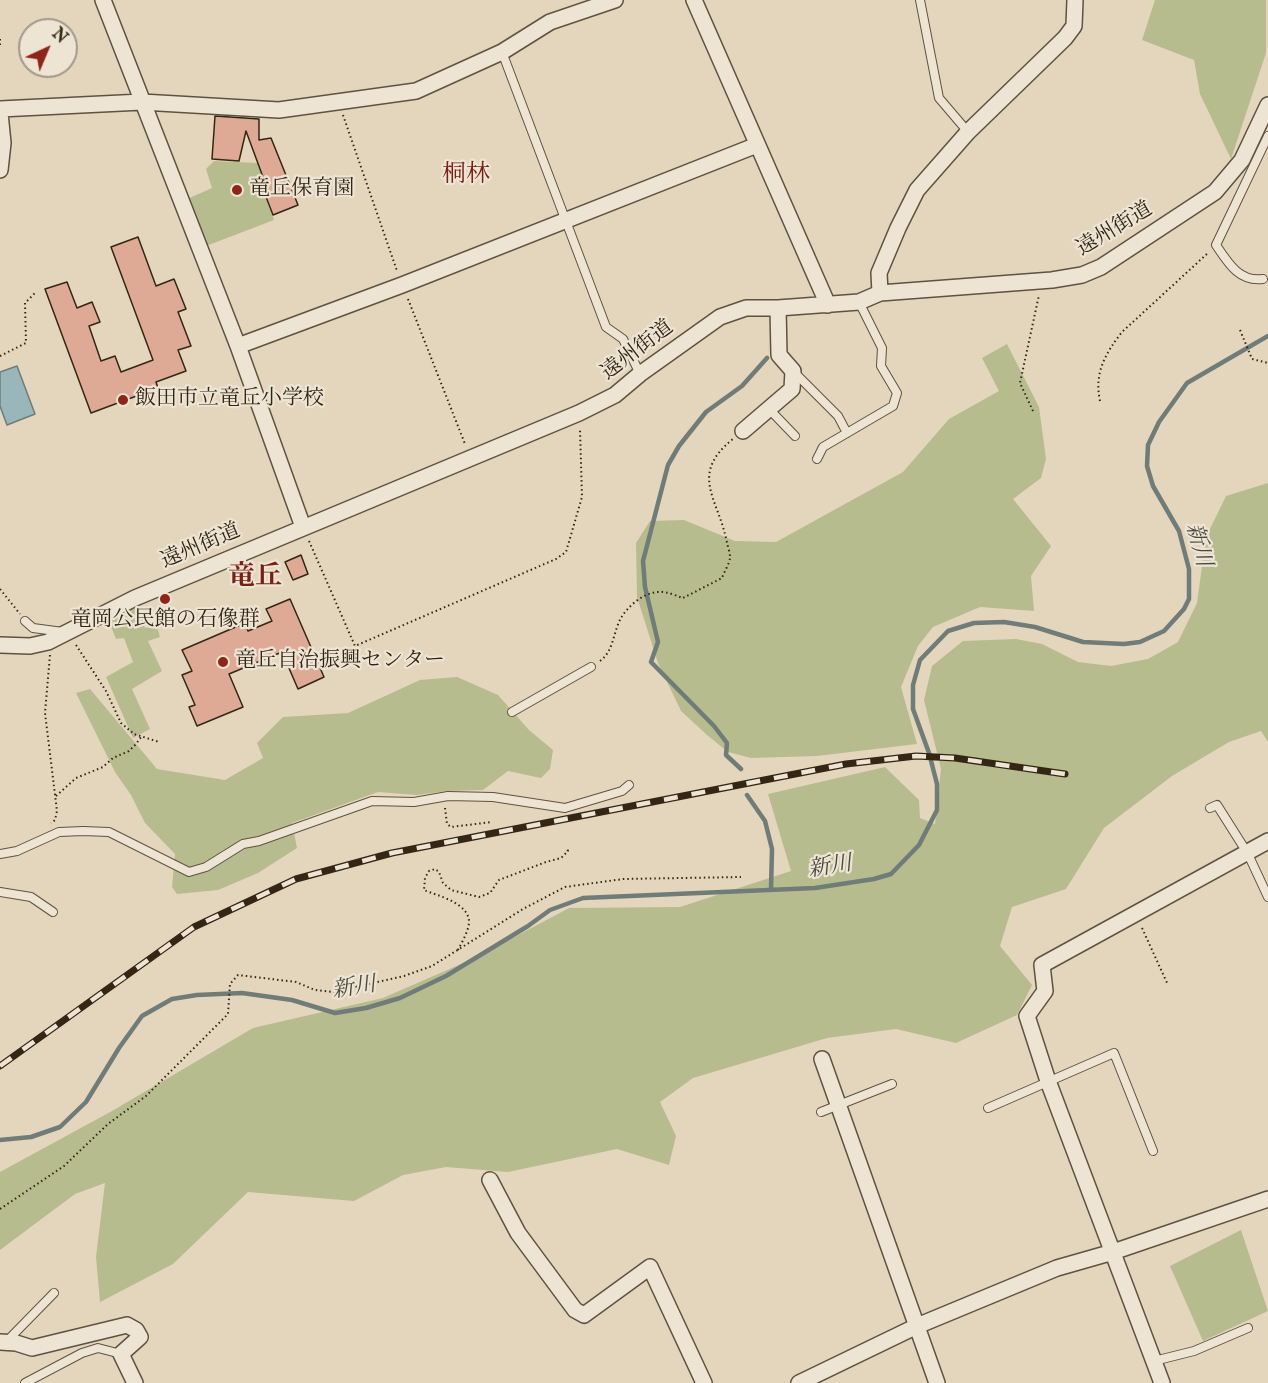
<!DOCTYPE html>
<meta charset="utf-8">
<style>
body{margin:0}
#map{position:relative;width:1268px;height:1383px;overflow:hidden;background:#e4d5bd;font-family:"IM FELL English",serif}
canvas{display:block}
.north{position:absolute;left:18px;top:18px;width:60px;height:60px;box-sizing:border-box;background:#ede4d4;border:2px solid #a39888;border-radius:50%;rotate:44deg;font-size:16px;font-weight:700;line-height:24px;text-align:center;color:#332615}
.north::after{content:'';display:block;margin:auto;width:21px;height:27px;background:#8f2418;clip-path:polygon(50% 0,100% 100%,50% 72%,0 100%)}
</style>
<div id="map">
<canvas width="1268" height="1383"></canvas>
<div class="north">N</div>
</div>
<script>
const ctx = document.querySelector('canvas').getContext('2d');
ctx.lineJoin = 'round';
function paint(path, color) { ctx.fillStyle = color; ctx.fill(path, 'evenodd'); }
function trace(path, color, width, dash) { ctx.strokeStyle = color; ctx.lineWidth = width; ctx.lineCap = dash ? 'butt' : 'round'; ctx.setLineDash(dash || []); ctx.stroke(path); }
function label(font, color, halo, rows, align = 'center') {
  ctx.font = font + ' "IM FELL English","Noto Serif JP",serif'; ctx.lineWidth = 4.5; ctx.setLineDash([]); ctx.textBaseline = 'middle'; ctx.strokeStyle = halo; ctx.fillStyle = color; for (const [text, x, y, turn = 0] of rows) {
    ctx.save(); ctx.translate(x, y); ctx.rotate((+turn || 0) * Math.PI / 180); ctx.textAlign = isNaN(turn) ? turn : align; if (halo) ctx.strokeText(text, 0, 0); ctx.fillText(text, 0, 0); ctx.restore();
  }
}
const green = new Path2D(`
 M1155,0H1266V53L1231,159L1200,94L1194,60L1142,40Z
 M214,161L258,163L270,195L265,197L274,220L206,246L187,199L212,188L206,169Z
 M1007,344L1039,407L1046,459L1041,478L1013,499L1051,546L1031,576L1034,611L980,607L933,627L918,646L901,687L917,744L817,756L751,758L728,752L707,735L681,711L658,663L637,597L636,543L650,521L684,520L735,541L776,542L903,472L949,419L999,391L982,358Z
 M1268,483V742L1261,731L1229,742L1172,776L1104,828L1066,889L1012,907L1000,946L1032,985L1017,1015L956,1043L896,1029L827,1038L693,1078L660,1102L676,1136L669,1165L617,1149L508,1172L446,1167L403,1175L354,1201L248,1192L173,1264L100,1302L96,1257L105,1183L75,1194L0,1250V1172L112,1111L253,1028L383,998L477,957L569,908L680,907L791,871L768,794L885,767L919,800L920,818L935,824L941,769L924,700L932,666L963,641L1016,639L1042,644L1078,662L1111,666L1148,659L1178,642L1197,603L1206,537L1226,496Z
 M136,606L145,628L157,626L160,637L148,641L162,671L132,689L150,729L133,738L106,677L133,662L124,638L116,639L108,619Z
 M457,677L498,695L529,730L553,750L550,769L541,778L508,771L483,790L447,791L417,795L378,792L292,823L297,848L258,873L218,890L177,894L172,887L175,854L145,823L131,795L115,772L76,693L90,689L157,769L225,780L263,758L257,743L283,717L348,713L420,680Z
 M1241,1230L1268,1311L1203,1341L1170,1266Z`);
const water = new Path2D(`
 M17,366L35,414L7,425L0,406V372Z`);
const stream = new Path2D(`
 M741,769L726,755L727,743L714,726L651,662L658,642L645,587L643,561L668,465L679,446L706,412L742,386L767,358
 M747,795L765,821L772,849L771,889
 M0,1140L31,1137L60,1127L86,1102L119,1048L142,1016L172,999L197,995L242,993L292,1000L335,1013L366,1008L400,998L446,976L528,926L550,910L583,898L815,888L874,879L891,874L919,845L937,810V784L929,753L913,709V685L920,660L948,631L974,623L1004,622L1035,627L1083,642L1124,644L1140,642L1164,631L1184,609L1189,599V569L1179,531L1153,486L1147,466L1148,445L1159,422L1187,383L1268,336`);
const building = new Path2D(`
 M215,116L259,119V140L271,138L298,205L273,215L266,197L270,196L246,131L239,161L212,159Z
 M138,237L156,286L174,279L186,309L178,312L191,346L178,350L186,371L156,382L158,388L91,413L45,289L67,282L77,308L92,302L100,322L89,326L101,361L115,356L121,372L153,360L111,247Z
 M301,555L308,574L293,580L285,562Z
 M290,599L324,677L298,689L282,652L229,674L243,707L197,726L189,707L195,705L182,675L192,671L182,650L245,623L248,631L272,621L266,609Z`);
const path = new Path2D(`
 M0,39V46
 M343,115L397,271
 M408,299L465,444
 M1240,330L1252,359L1268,363
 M0,356L26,343L25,303L35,293
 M1100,401C1094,373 1105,354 1122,332L1208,253
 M1033,411L1020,383L1039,295
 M309,541L355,646L556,559L566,552L582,497L580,429
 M0,589L20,614
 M76,645L106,691L121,723L134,734L159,742
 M50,655L45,713L57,811L55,820L51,823
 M600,661C614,651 613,632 621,618C628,606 644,592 659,592C667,591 676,596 683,598L722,578C724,572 730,563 730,557C730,553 728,547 727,543C719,499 688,475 733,439
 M56,796L76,778L103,767L113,758L129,751L136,744L141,737
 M445,808L447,824L451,827L492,822
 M1142,928L1168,985
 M458,950C462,942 468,932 469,923C470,903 438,896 424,890L425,878L429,871L435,869L439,872L443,883L451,890L479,897L490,893L499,880L546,862L561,858L568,851L566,847
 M0,1209L64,1166L108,1124L146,1096L228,1014L230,984L238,975L296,982L315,990L333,992L404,976L432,966L523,909L565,887L623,879L741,877`);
const lane = new Path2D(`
 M920,0L939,98L968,132
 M502,52L606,327L623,339L640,374
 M1263,279C1239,282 1228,263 1216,245L1268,136
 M794,372L838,416L847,433
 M770,410L795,436
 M817,459L823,447L893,406L897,393L881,366L882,348L859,302
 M25,621L33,628L63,632
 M512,712L591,667
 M1210,808L1217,805L1248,854L1268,897
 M0,854L17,851L59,832L83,831L109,832L189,872L206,867L243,844L259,841L372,801L414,802L448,796L493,797L565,808L622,791L629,785
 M0,892L31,897L53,912
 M988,1108L1114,1053L1153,1151
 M821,1112L892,1084
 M7,1341L54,1293
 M1154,1361L1194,1351L1248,1328
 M25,1383L82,1353L98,1348L121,1354`);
const street = new Path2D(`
 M103,0L238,346L303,527
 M694,0L828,305
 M0,109L142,102L279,110L416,91L502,52L550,22L615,0
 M0,113L3,143L0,170
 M880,293L879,273L898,228L917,190L968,132L1065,38L1074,26L1075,0
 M238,346L402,285L757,145
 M743,431L792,389L793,371L779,355L778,308
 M0,645L30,646L48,642L135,598L579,413L615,395L640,374L720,317L746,308H778L859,302L880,293L1052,280L1082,275L1101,267L1215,192L1242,160L1268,105
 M822,1059L937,1383
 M490,1180L518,1233L575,1310L584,1315L650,1267L704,1383
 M0,1342L16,1343L32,1348L127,1325L136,1330L140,1337L121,1354L135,1383
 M799,1383L917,1326L1057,1268L1113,1252L1268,1199
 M1162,1383L1048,1081L1027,1016L1045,991L1042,965L1268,841`);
const rail = new Path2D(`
 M0,1066L194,927L296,879L392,853L846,764L916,756L955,758L1065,774`);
const markers = [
 [237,190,6,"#8f2418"],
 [123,400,6,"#8f2418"],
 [165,599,6,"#8f2418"],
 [223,662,6,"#8f2418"]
];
const poiNames = [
 ["竜丘保育園",249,190],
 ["飯田市立竜丘小学校",135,400],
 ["竜岡公民館の石像群",165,621,"center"],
 ["竜丘自治振興センター",235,662]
];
const streetNames = [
 ["遠州街道",1115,230,-31],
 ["遠州街道",638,351,-37],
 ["遠州街道",201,547,-23]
];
const waterNames = [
 ["新川",1197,545,75],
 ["新川",830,868,-9],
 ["新川",354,989,-9]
];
const quarterNames = [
 ["桐林",466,176]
];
const districtNames = [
 ["竜丘",255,578]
];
paint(green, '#b7bc8f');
paint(water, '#99b6ba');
trace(water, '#707c78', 1.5);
trace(stream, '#707c78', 4.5);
paint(building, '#deaa96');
trace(building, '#332615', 1.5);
trace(lane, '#5f523f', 10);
trace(street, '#5f523f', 18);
trace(path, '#332615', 2, [1.5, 3]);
trace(lane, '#ede4d4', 8);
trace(street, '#ede4d4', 15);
trace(rail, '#332615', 7);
trace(rail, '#ede4d4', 4.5, [14]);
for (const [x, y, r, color] of markers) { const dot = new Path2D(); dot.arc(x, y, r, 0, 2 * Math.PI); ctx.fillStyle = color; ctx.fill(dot); trace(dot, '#ede4d4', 2); }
label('21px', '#332615', '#ede4d4', poiNames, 'left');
label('21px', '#332615', '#ede4d4', streetNames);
label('italic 22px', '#4c4a3e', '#ede4d4', waterNames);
label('24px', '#7a1f14', '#ede4d4', quarterNames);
label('bold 27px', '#7a1f14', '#ede4d4', districtNames);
</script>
